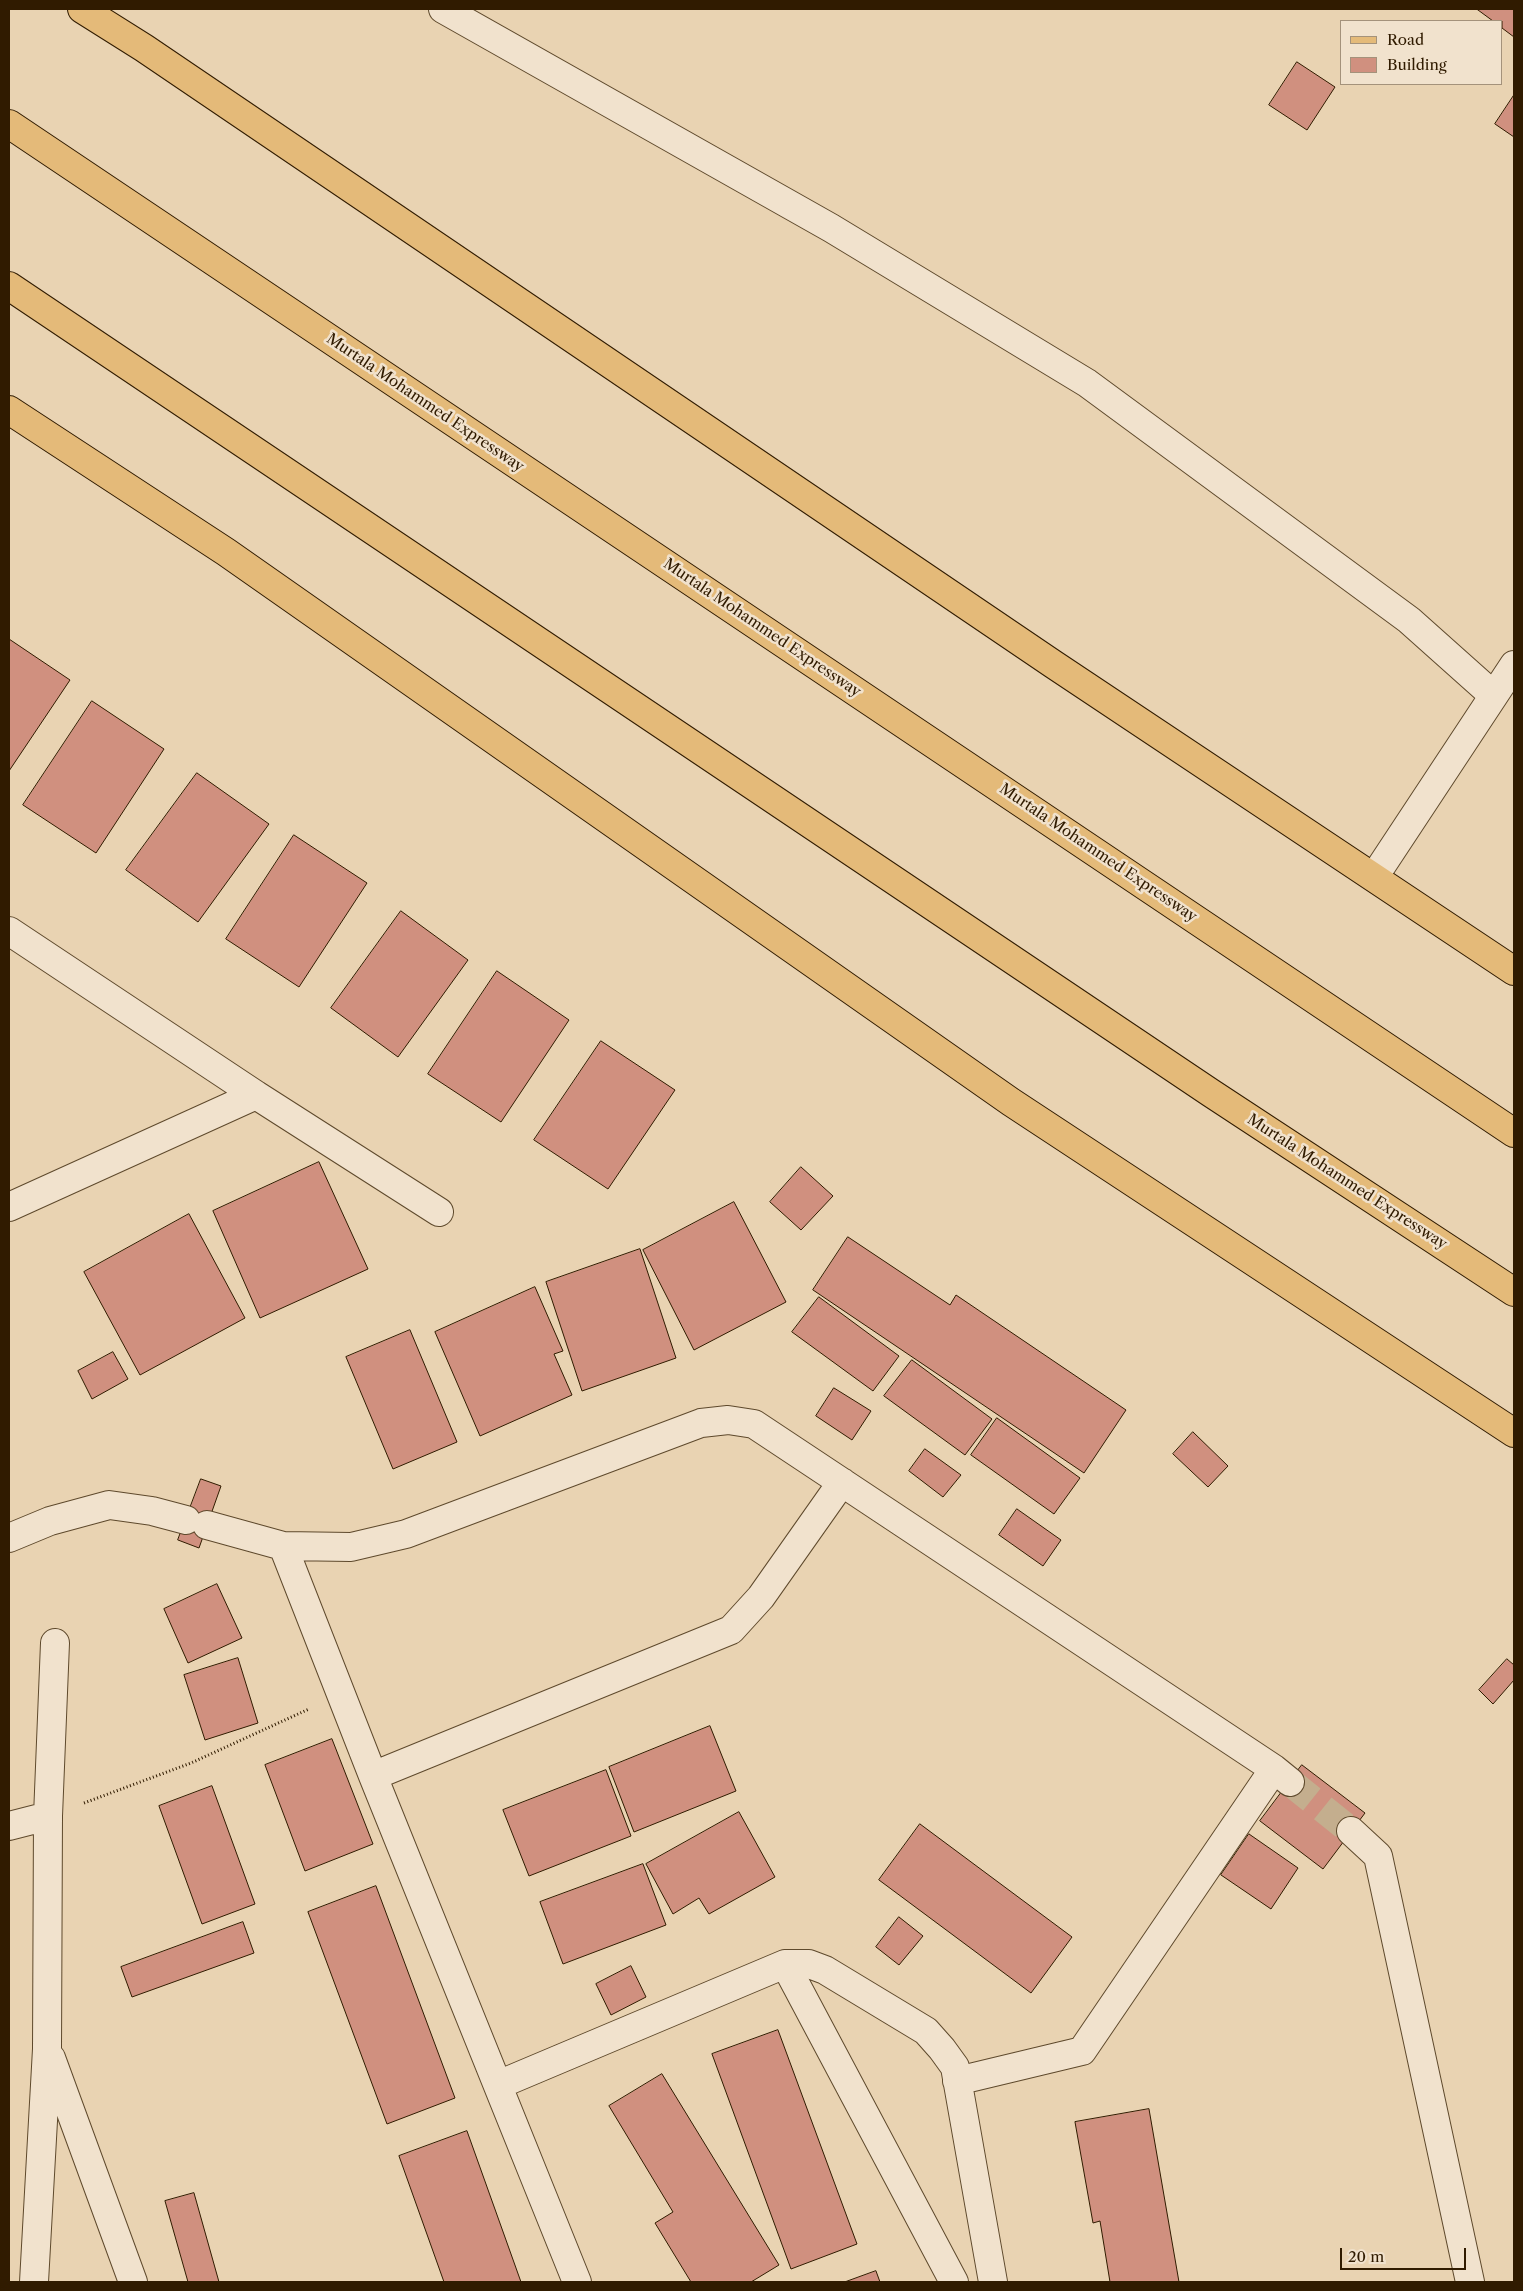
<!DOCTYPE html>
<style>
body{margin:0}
#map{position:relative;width:1523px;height:2291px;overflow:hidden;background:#e9d3b2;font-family:"Libre Caslon Text",serif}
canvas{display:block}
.frame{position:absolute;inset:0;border:10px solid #301b00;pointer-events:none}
.legend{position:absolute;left:1340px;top:20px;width:162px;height:65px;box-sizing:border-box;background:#f1e2cd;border:1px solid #a4927b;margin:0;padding:6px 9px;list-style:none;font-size:15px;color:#301b00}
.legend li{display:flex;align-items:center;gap:10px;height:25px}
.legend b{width:25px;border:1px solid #a4927b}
.scale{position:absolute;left:1340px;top:2248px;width:126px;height:22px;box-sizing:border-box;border:2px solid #301b00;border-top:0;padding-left:6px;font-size:15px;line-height:18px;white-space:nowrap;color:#301b00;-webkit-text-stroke:4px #f1e2cd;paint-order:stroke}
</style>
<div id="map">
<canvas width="1523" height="2291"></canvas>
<div class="frame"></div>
<ul class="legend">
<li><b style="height:6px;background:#e4ba79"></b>Road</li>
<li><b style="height:14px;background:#d0907f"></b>Building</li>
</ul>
<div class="scale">20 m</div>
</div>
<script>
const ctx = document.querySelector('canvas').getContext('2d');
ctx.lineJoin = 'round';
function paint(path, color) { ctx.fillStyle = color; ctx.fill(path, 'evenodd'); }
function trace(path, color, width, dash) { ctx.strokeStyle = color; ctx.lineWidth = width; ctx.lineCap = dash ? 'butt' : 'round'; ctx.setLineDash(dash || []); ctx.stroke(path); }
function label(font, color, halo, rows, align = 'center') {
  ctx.font = font + ' "Libre Caslon Text",serif'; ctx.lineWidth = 5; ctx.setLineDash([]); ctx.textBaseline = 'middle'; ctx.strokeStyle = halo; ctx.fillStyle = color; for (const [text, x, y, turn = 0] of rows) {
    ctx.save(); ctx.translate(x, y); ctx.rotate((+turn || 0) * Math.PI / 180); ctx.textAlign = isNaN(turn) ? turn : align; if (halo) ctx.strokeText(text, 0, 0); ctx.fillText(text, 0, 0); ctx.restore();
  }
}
const building = new Path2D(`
 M1479,9H1514V37L1502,28V21H1493L1478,10Z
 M1297,62L1335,87L1307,130L1269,105Z
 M1514,95V137L1495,124Z
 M9,639L70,680L9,771Z
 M92,701L164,749L96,853L23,805Z
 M197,773L269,824L198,922L126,870Z
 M294,835L367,883L299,987L226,939Z
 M401,911L468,960L398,1057L331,1008Z
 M497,971L569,1020L501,1122L428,1074Z
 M601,1041L675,1090L608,1189L534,1140Z
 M319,1162L368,1269L260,1318L213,1211Z
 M801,1167L833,1196L801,1230L770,1202Z
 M734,1202L786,1302L694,1350L643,1250Z
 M189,1214L245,1318L140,1375L84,1272Z
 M848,1237L950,1305L956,1295L1126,1410L1084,1473L813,1290Z
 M640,1249L676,1358L582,1391L546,1282Z
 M535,1287L563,1351L554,1354L572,1395L480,1436L435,1332Z
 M819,1297L899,1356L873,1391L792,1332Z
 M410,1330L457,1442L393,1469L346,1357Z
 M113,1352L128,1379L92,1399L78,1371Z
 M912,1360L992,1419L965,1455L884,1396Z
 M834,1388L871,1411L852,1440L816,1416Z
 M997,1418L1080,1478L1054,1514L971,1455Z
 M1193,1432L1228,1466L1208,1487L1173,1454Z
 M925,1449L961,1475L943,1497L909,1471Z
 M201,1479L221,1486L199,1548L178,1540Z
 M1017,1509L1061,1540L1043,1566L999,1535Z
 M217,1584L242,1638L188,1663L164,1609Z
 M238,1658L258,1723L205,1740L184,1675Z
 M1507,1659L1514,1665V1680L1493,1704L1479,1690Z
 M710,1726L736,1791L634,1832L609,1767Z
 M332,1739L373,1844L305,1871L265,1765Z
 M1302,1765L1365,1813L1323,1869L1260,1821Z
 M606,1770L631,1836L529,1876L503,1810Z
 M212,1786L255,1904L202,1924L159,1806Z
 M739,1812L775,1877L709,1914L699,1898L673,1914L646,1864Z
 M920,1824L1072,1937L1031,1993L879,1880Z
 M1249,1834L1298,1868L1271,1909L1221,1875Z
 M643,1864L666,1925L563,1964L540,1902Z
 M376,1886L455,2098L387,2124L308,1912Z
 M899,1917L923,1936L899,1965L876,1947Z
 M243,1922L254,1953L132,1997L121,1967Z
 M631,1966L646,1997L611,2015L596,1984Z
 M778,2030L857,2244L791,2269L712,2054Z
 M662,2074L779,2265L751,2282H691L655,2223L673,2212L609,2106Z
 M1149,2109L1179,2282H1110L1100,2221L1093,2223L1075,2122Z
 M467,2131L521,2282H444L399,2156Z
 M194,2193L219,2282H188L165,2201Z
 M876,2271L880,2282H845Z`);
const minorTunnel = new Path2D(`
 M1290,1782L1351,1831`);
const path = new Path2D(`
 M84,1803L191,1763L309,1709`);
const minor = new Path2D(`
 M443,9L831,228L1087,383L1409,620L1493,695
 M9,931L256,1095L9,1207
 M256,1095L439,1212
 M207,1525L283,1546L351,1547L406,1534L701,1423L728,1420L754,1424L1274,1769L1290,1782
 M9,1538L50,1521L109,1505L152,1511L186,1520
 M283,1546L373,1776L577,2282
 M373,1776L731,1630L761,1597L842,1482
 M9,1826L48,1816
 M1351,1831L1378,1856L1470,2282
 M785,1964L954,2282
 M51,2058L133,2282
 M957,2081L1082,2051L1274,1769
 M498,2085L785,1964H809L825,1970L926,2031L942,2049L955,2067L993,2282
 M34,2282L47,2049L48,1816L55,1643`);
const tertiary = new Path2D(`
 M1374,877L1514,665`);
const primary = new Path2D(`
 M82,9L144,48L1053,664L1514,971
 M9,410L226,552L1011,1102L1514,1433`);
const motorway = new Path2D(`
 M9,124L1514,1133
 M9,286L1211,1093L1514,1292`);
const streetNames = [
 ["Murtala Mohammed Expressway",425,403,34],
 ["Murtala Mohammed Expressway",762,628,34],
 ["Murtala Mohammed Expressway",1098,853,34],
 ["Murtala Mohammed Expressway",1347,1182,33]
];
paint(building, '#d0907f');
trace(building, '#301b00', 1);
trace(minorTunnel, '#c4ae8e', 28, [28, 14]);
trace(minor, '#5e492c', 30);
trace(tertiary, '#5e492c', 30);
trace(primary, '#301b00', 30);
trace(motorway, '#301b00', 30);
trace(path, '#301b00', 3, [1, 2.5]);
trace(minor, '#f1e2cd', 28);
trace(tertiary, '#f1e2cd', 28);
trace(primary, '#e4ba79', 28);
trace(motorway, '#e4ba79', 28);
label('15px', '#301b00', '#f1e2cd', streetNames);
</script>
